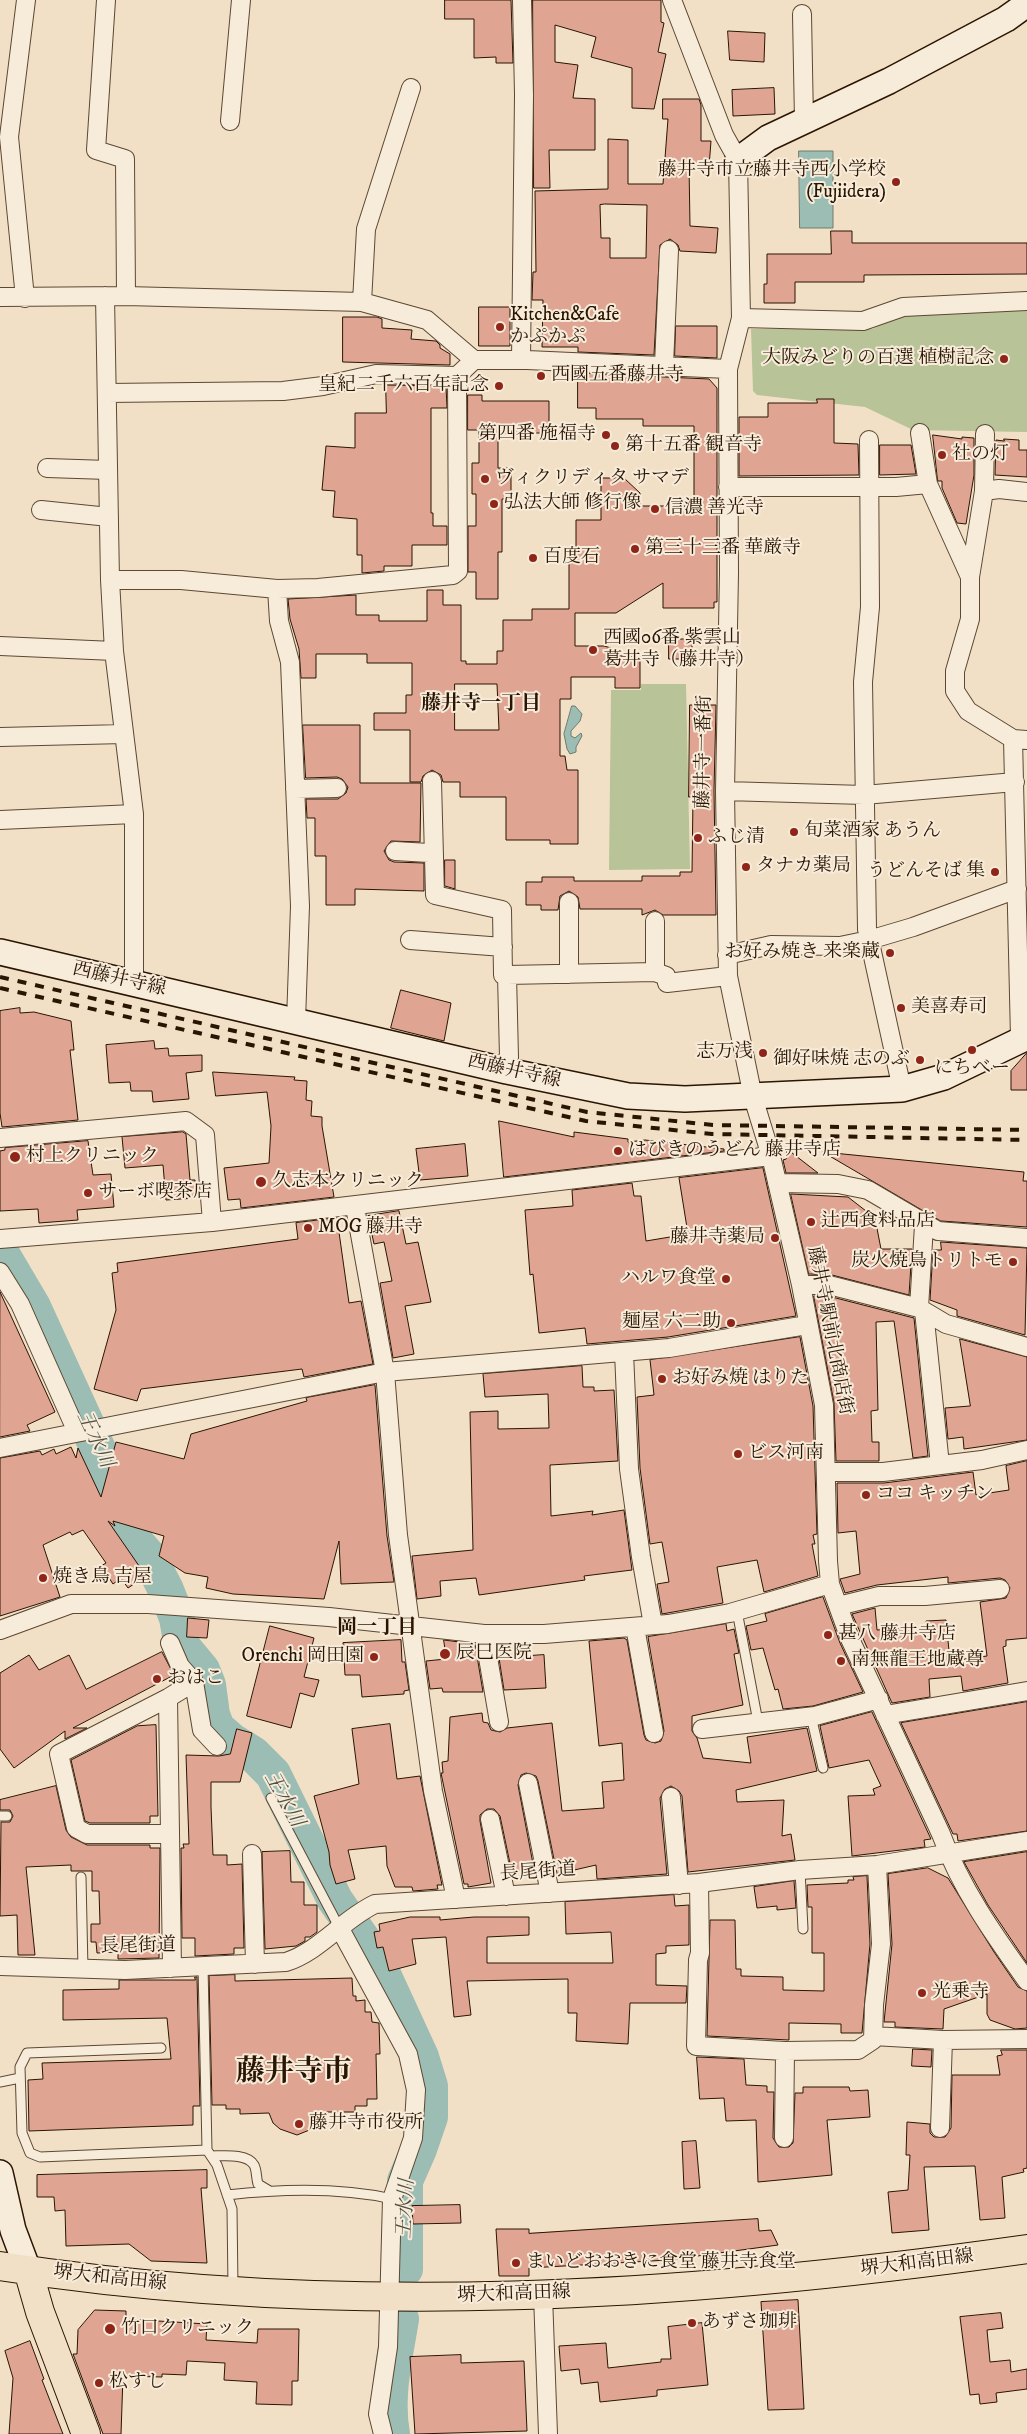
<!DOCTYPE html>
<meta charset="utf-8">
<style>
body{margin:0}
canvas{display:block;background:#f2e0c6}
</style>
<canvas width="1027" height="2434"></canvas>
<script>
const ctx = document.querySelector('canvas').getContext('2d');
ctx.lineJoin = 'round';
function paint(path, color) { ctx.fillStyle = color; ctx.fill(path, 'evenodd'); }
function trace(path, color, width, dash) { ctx.strokeStyle = color; ctx.lineWidth = width; ctx.lineCap = dash ? 'butt' : 'round'; ctx.setLineDash(dash || []); ctx.stroke(path); }
function label(font, color, halo, rows, align = 'center') {
  ctx.font = font + ' "IM FELL DW Pica","Noto Serif JP",serif'; ctx.lineWidth = 4; ctx.setLineDash([]); ctx.textBaseline = 'middle'; ctx.strokeStyle = halo; ctx.fillStyle = color; for (const [text, x, y, turn = 0] of rows) {
    ctx.save(); ctx.translate(x, y); ctx.rotate((+turn || 0) * Math.PI / 180); ctx.textAlign = isNaN(turn) ? turn : align; if (halo) ctx.strokeText(text, 0, 0); ctx.fillText(text, 0, 0); ctx.restore();
  }
}
const green = new Path2D(`
 M1027,310V432L913,430L865,407L757,395L753,391L751,329H872L901,316Z
 M641,684H686L690,869L609,870L611,690H641Z`);
const water = new Path2D(`
 M799,151H833V228H800Z
 M572,706H575L582,714L580,721L571,731V736L575,738L581,733L582,736L576,747V752L570,754L567,749L564,734Z`);
const river = new Path2D(`
 M0,1251L33,1307L118,1493L124,1529L149,1557L166,1590L177,1618L182,1646L202,1670L208,1685L212,1715L217,1728L232,1741L253,1754L273,1774L335,1900L375,1957L421,2057L430,2086V2117L419,2149L405,2181V2269
 M392,2434C385,2395 395,2357 401,2319`);
const building = new Path2D(`
 M445,0H511L513,63H496V57L474,58V19H445Z
 M533,0H661V22L664,23L658,52L666,54L654,109L632,108V68L591,57L596,37L555,25V62L578,65L573,98L595,99V150H549L550,188H534Z
 M728,31L765,33L764,62L730,60Z
 M774,88L775,114L733,116L732,90Z
 M663,99H699L701,105V141H711L709,167L689,165L690,226L718,228L716,253L680,251L678,245L670,239L660,245L654,355L578,352V347H542L543,300H532L533,272H536L535,191L608,189V139L628,140V184H663L668,119H663ZM605,204L647,205L646,258H610V238H601L600,205Z
 M831,231H852V243H1027V274L864,275V282H795V303H764V284H767V254H831Z
 M479,307H510V346H479Z
 M343,317H377L382,319V328L412,330L411,339L436,341L440,345V348L450,354V365L343,362Z
 M676,326H717V358L675,356Z
 M578,373L709,379L717,388V602H714V608H663V583L616,613H575V646H604L611,648V656H640V688H615V677H571V699H560V756H565L567,770H578V844H550V840H506V797H460V782H443L441,775L432,770L423,776L421,782H410V730H374V713H406V695H412V663H367V654H316V678H301L299,649L290,619L288,599L356,595V615H379V621H427V590H443V605H461V661H466V664H497V651H503V620H532V609H569V562H576V520H601V478H624L640,493V506H694V426H643V419H596V408H578ZM455,684H497L499,730H455Z
 M386,385L446,386L447,408H431V513H433V526H447V545H412V566H384V571L362,573V555H357V519L333,517L335,491L322,490L326,446L355,448V413H386Z
 M468,395H482V401H549V433H498V468H511V499H502V552H498V599H476V572H468V526H476V494H472V463H479V430H468Z
 M817,399H834V443L858,444L859,475L739,476V417H768V403H817Z
 M933,435L962,439V437L974,438V475L966,524L957,523L942,488V481H938Z
 M1004,439L1019,440V450H1027V477L995,475L996,440L1004,441Z
 M880,445H911L916,474L880,475Z
 M669,639H692V659H669Z
 M690,705H716L714,791L716,915H663L655,910L642,915V909H580L578,897L569,891L560,896L558,910H541V905H526V882H542V877H574V881H642V876H680V872H692L693,797H689Z
 M303,725H360V783H421L420,842L391,841L384,851L389,860L394,862L424,863V891L355,889V905H326V856H315V818H307L306,799H338L346,793L348,787L342,779L337,777L306,778Z
 M445,860H455V889L445,886Z
 M401,990L451,1003L444,1041L391,1028Z
 M20,1008V1013L34,1012L71,1021L74,1050H70L78,1120L2,1127L0,1113V1011Z
 M154,1041L155,1049L168,1048L169,1056L202,1055V1071L186,1073L189,1099L153,1102L152,1091H131L130,1082L109,1083L106,1045Z
 M1027,1053V1090H1011V1071Z
 M213,1072L295,1077L294,1080L307,1081L306,1100L312,1101L311,1116L322,1117V1126L334,1197L241,1208L240,1199L228,1200L224,1168L269,1163L271,1126L267,1092L216,1096Z
 M499,1121L574,1137V1132L628,1139V1142L645,1140L724,1149V1151L504,1177Z
 M183,1132L186,1134L190,1180H195L196,1198L166,1200L163,1165L125,1168L122,1137Z
 M88,1141L93,1175L111,1174L114,1207L77,1210L78,1220L39,1223L38,1209L0,1211V1151L5,1150V1148Z
 M465,1144L468,1176L420,1180L416,1149Z
 M787,1149L818,1173H786L783,1160L786,1159Z
 M823,1152L1024,1172L1023,1181H1027V1227L941,1221Z
 M763,1168L796,1316L668,1337L587,1344L585,1328L539,1333L533,1274L530,1275L525,1210L573,1206L572,1190L632,1183L634,1196H641L646,1241L688,1234L679,1178Z
 M791,1194L848,1197L875,1218L881,1249H912L909,1295L832,1275L809,1274Z
 M399,1211L406,1244L418,1242L431,1302L405,1306L414,1354L393,1358L380,1283L392,1281L384,1242L374,1244L368,1216Z
 M337,1218L349,1303L361,1301L373,1364L304,1377L302,1369L141,1389L137,1401L94,1389L116,1310L112,1273L118,1272L117,1263L298,1239L296,1223Z
 M941,1242L1027,1248L1025,1335L957,1316V1310L930,1300L933,1250H941Z
 M0,1292L55,1412L27,1425L30,1431L0,1437Z
 M814,1296H828L914,1318L928,1456L913,1458L894,1321L876,1322L878,1410L871,1411L872,1442H879V1461H836L834,1403Z
 M800,1337L813,1406L817,1534L813,1535L815,1544H812L818,1576L764,1592L757,1560L717,1567L723,1603L662,1614L657,1584L669,1582L662,1542L650,1544L640,1468L637,1397L654,1395L650,1360Z
 M960,1339L1027,1357V1440L964,1449L963,1437L948,1439L945,1408L970,1406Z
 M582,1366L583,1387H594V1391L614,1390L618,1461L550,1465L551,1516L593,1511L592,1515L624,1510L632,1570L584,1576L585,1580L479,1595L476,1578L440,1581L441,1596L417,1599L412,1556L473,1550L470,1412L498,1411V1429L549,1428L548,1394L485,1397L483,1374Z
 M375,1385L387,1536L394,1582L341,1584L339,1541L324,1599L233,1594L206,1588L208,1577L185,1573L159,1556L164,1536L113,1521L115,1526L108,1521L146,1576L128,1588L121,1578L113,1584L101,1566L106,1563L83,1530L72,1535L70,1532L43,1545L60,1597L0,1616V1458L40,1451L42,1455L54,1449L56,1454L71,1447L76,1458L78,1448L101,1497L116,1442L184,1459L191,1434L307,1401L306,1398Z
 M1027,1461V1638L1006,1640V1646L1003,1647L1008,1683L963,1691L961,1676L929,1679L930,1697L892,1703L852,1614L875,1608L877,1630L926,1627V1621L946,1620L950,1661L987,1656L980,1602L1006,1598L1010,1588L1005,1580L1000,1578L948,1583V1577L877,1585L845,1593L840,1579L860,1574L856,1531L838,1533L837,1483H884L973,1472L976,1495L1009,1490L1006,1466Z
 M823,1597L840,1643L863,1692L813,1706L783,1709L778,1689L775,1690L763,1648L751,1650L746,1626L767,1621L765,1614Z
 M188,1618L209,1620L207,1638L187,1637Z
 M726,1624L727,1631L734,1629L739,1653L734,1654L743,1705L692,1716V1731L697,1738L703,1758L751,1763L747,1737L807,1728L817,1771L736,1790L737,1802L784,1800L782,1836L791,1834L795,1860L688,1872L682,1796L679,1791L671,1786L665,1789L660,1798L667,1874L597,1879L596,1865L557,1874L538,1781L536,1776L526,1773L521,1775L518,1785L534,1869L512,1873L500,1816L494,1809H487L480,1815V1821L491,1883L468,1887V1884H464L441,1773H443L442,1762L448,1761L450,1717L482,1713L483,1722L488,1723L491,1730L500,1732L507,1728L552,1723L562,1811L604,1808L602,1782L624,1780L622,1743L599,1746L589,1641L624,1638L627,1640L644,1735L646,1740L655,1743L661,1741L664,1731L648,1637Z
 M270,1626L314,1638L304,1677L319,1680L314,1697L300,1693L291,1728L247,1716Z
 M401,1640L402,1662H405L409,1690L404,1691V1694L362,1697L360,1675H345L343,1643Z
 M444,1640L475,1644L483,1692H443L442,1688L430,1689L426,1661L446,1659Z
 M162,1652L174,1675L73,1728H87L65,1739V1731L14,1768L0,1749V1673L29,1655L39,1670L69,1655L86,1689Z
 M544,1655L546,1688L504,1690L499,1658Z
 M1027,1702V1831L958,1841L957,1834H953L901,1723Z
 M872,1712L931,1839L924,1840L925,1847L852,1856L848,1796L875,1795L873,1789L881,1786L869,1760L829,1768L820,1726Z
 M390,1724L397,1779L420,1776L442,1885H437L438,1889L413,1891L412,1887H395L387,1866L386,1846L348,1850L355,1879L336,1884L330,1865L329,1852L314,1796L359,1784L352,1729Z
 M156,1725L158,1816H150V1823H90L85,1821L71,1760L137,1726Z
 M237,1729L252,1733L240,1782H211V1807L213,1855H227V1865L242,1864L244,1948H234V1954L195,1956V1938H182L181,1848H184L183,1844H189L186,1755L219,1756L230,1754Z
 M56,1786L66,1830L71,1837L87,1845H150V1848H160L159,1958L118,1959V1952L97,1953L96,1942H91V1924H100L99,1891H92V1871H71V1865L26,1867L35,1955H18L17,1915L0,1916L1,1822H10L13,1816L10,1810H0V1800Z
 M290,1851L291,1882H304V1905H317V1932L310,1937H305V1941L296,1946L265,1949L262,1852Z
 M1027,1852V1963L988,1905L964,1862Z
 M928,1868L948,1878L994,1952L1018,1987L1027,1991V2028L1015,2029L990,2020L987,2014V1994L944,2009L943,2029L895,2027V2022H884L892,1944L888,1874Z
 M867,1876L870,1944L862,2033H841V2024L789,2023V2040L707,2036L710,1920H735L736,1969H741V1976L783,1977V1990L824,1991V1953H812V1907H808L807,1885L848,1883V1880H854L853,1877Z
 M794,1881L796,1908L777,1910V1906L757,1908L754,1887Z
 M674,1895L675,1906L689,1905V1945L666,1946V1953L656,1954V1985L687,1986L686,2003H630L628,2044L576,2041L577,2013H568V1979L467,1981L471,2015L454,2017L446,1937L412,1939L416,1964L389,1971L383,1947L377,1948L374,1932L380,1931L379,1924L410,1917H440V1920L474,1917H529V1935L487,1937V1963H613L611,1932L566,1934L565,1902Z
 M235,1975V1981L352,1978L353,1996H356V2001L365,2000V2012H371L372,2022L379,2023L380,2054H376L377,2099H367V2106H355V2112H322L312,2129L297,2135L280,2129L273,2123L269,2113L240,2114V2109H226V2105H212L209,1976Z
 M195,1977H197L200,2106H193V2125L29,2131L28,2080L43,2079L42,2063L171,2059L167,2018L63,2020V1990L119,1989V1980H195Z
 M913,2049L932,2050L931,2067L912,2066Z
 M1001,2050H1027V2168L1023,2169L1024,2172L1002,2177L1005,2218L980,2220L975,2166L924,2167L929,2230L892,2233L888,2192L908,2190L910,2155H906L907,2122L930,2124V2133L934,2137H945L951,2128L952,2075H1000L997,2056L1002,2055Z
 M697,2057L744,2059L746,2085L767,2086V2092H774L773,2138L779,2147H789L793,2143L795,2093H803V2087H849L850,2091L868,2090L870,2117L827,2120L832,2175L758,2182L756,2120L726,2121L724,2098L700,2099Z
 M696,2141L700,2188L684,2189L682,2142Z
 M207,2170V2188H201L207,2263L151,2261L129,2244L66,2246L65,2210L55,2211L54,2197H37V2175Z
 M460,2205L461,2223L413,2224L412,2206Z
 M758,2219L759,2231L771,2230L778,2245L668,2260L529,2268V2276H499L496,2229H529V2233Z
 M798,2300L804,2409L768,2410L761,2302Z
 M95,2310L126,2311V2319L207,2324L206,2340L257,2343L258,2329H299L298,2381H292V2405L256,2404L257,2382L224,2380L225,2363L187,2361L186,2375L162,2374V2377L123,2376L121,2434H103L73,2354H77L78,2330Z
 M1001,2313L1003,2328L987,2330L990,2362L1010,2360L1011,2372L1027,2369V2389L996,2393L997,2402L980,2404L979,2394L970,2395L960,2317Z
 M702,2323L708,2385L657,2390V2396L600,2402L598,2382L581,2384L579,2369L561,2371L559,2346L606,2343L608,2368L661,2362V2359H671L668,2327Z
 M30,2341L44,2379L42,2380L63,2434H9L13,2378L5,2351Z
 M461,2355V2363L524,2361L527,2431L415,2434L410,2357Z`);
const lane = new Path2D(`
 M737,1611L758,1722
 M811,1716L823,1768
 M271,1798L339,1927
 M0,1816H7
 M800,1870L803,1929
 M81,1877L83,1969
 M203,1966L207,2150L217,2165L232,2209L233,2287
 M161,2048L27,2053L20,2067L22,2133L30,2153L40,2157L207,2150
 M0,2082L20,2078
 M211,2156C223,2156 247,2153 254,2165C257,2170 256,2178 258,2184L268,2190
 M227,2195C281,2189 339,2187 392,2199`);
const street = new Path2D(`
 M106,0L96,150L125,159L126,296
 M672,0L724,135L738,160L741,318L863,321L903,307L1027,301
 M802,14L804,121
 M230,121L241,0
 M105,296L110,580L114,651L134,814V984
 M0,297L126,296L362,302L427,320L474,360H527L728,369
 M25,298L9,137L26,0
 M362,302L366,229L411,88
 M741,318L728,369L729,573L725,791L728,976L753,1097L771,1156L801,1285L824,1405L828,1561L830,1584L850,1639L941,1834C960,1887 994,1935 1027,1981
 M521,360L524,95L522,0
 M664,365L669,250
 M107,393L283,391L323,386L376,374L457,376
 M920,433L928,484L970,577
 M985,434L984,491L970,577V619L955,671V691L968,711L1013,739L1027,740
 M869,440L870,607L863,682L867,929L902,1089
 M47,468L108,470
 M728,487H896L928,484
 M984,491L999,489L1027,492
 M41,510L109,517
 M110,580H181L277,589
 M0,646L114,651
 M0,737L124,734
 M1013,739L1020,1038
 M432,781L435,895L502,910L503,975H507
 M295,789L337,788
 M725,791L864,795L1015,782
 M0,820L134,814
 M395,851L429,853L434,856
 M410,940L503,947
 M727,955L771,945L840,946L869,940L913,927L1017,889
 M655,972V921
 M569,974V902
 M296,1021L300,906L290,662L279,621L277,589L318,588L453,575L458,571L457,376L474,360
 M507,1071L509,1057L507,975L655,972L666,976L667,983L728,976
 M0,1138L186,1121L205,1135L212,1222
 M777,1183L838,1184L868,1190L938,1231L1027,1238
 M355,1207L385,1372L398,1535L433,1791L456,1899
 M0,1239L212,1222L771,1156
 M0,1272L20,1304L77,1432
 M801,1285H829L919,1308L946,1324L1027,1347
 M919,1308L924,1225
 M924,1311L940,1465
 M624,1352L629,1469L641,1557L653,1625
 M0,1448L385,1372L669,1348L807,1325
 M827,1472H883L982,1460L1027,1450
 M838,1606L879,1596H925L1000,1589
 M635,1627L654,1733
 M0,1630L71,1604H148L329,1617L484,1634H544L668,1624L730,1613L830,1584
 M484,1634L499,1722
 M170,1643L180,1666L194,1682L202,1730L217,1746
 M168,1698L172,1968
 M885,1715L1027,1691
 M702,1729L815,1716L879,1699
 M528,1783L550,1893
 M671,1797L679,1885
 M490,1819L506,1896
 M170,1834H87L76,1828L59,1754L168,1698L194,1682
 M252,1854L255,1964
 M699,1883L700,1953L698,1960L696,2046L785,2051L858,2050L873,2040L874,2005L881,1944L877,1865
 M339,1927L408,2054L416,2090L413,2138L392,2199L388,2347L378,2414L383,2434
 M0,1966L125,1970L286,1962C320,1951 343,1919 375,1904L699,1883L800,1870L877,1865L1027,1841
 M873,2036L943,2040L1027,2039
 M940,2128L943,2040
 M784,2138L785,2051
 M543,2295L548,2434`);
const secondary = new Path2D(`
 M738,160L768,138L889,81L1006,19L1027,4
 M0,952L507,1071L628,1096L685,1099L902,1089L944,1077L1027,1037
 M0,2173L13,2230L28,2270`);
const primary = new Path2D(`
 M0,2266C342,2319 686,2297 1027,2249
 M28,2270L40,2312L86,2434`);
const rail = new Path2D(`
 M0,977L587,1112L713,1125L1027,1130
 M0,988L586,1121L712,1134L1027,1140`);
const markers = [
 [896,182,5,"#8f2418"],
 [500,327,5,"#8f2418"],
 [1004,359,5,"#8f2418"],
 [541,376,5,"#8f2418"],
 [499,386,5,"#8f2418"],
 [606,435,5,"#8f2418"],
 [615,446,5,"#8f2418"],
 [942,455,5,"#8f2418"],
 [485,479,5,"#8f2418"],
 [494,504,5,"#8f2418"],
 [655,509,5,"#8f2418"],
 [635,549,5,"#8f2418"],
 [533,558,5,"#8f2418"],
 [593,650,5,"#8f2418"],
 [794,832,5,"#8f2418"],
 [698,838,5,"#8f2418"],
 [746,867,5,"#8f2418"],
 [995,872,5,"#8f2418"],
 [890,953,5,"#8f2418"],
 [901,1008,5,"#8f2418"],
 [972,1050,5,"#8f2418"],
 [763,1053,5,"#8f2418"],
 [920,1060,5,"#8f2418"],
 [618,1151,5,"#8f2418"],
 [15,1157,6,"#8f2418"],
 [261,1182,6,"#8f2418"],
 [88,1193,5,"#8f2418"],
 [811,1222,5,"#8f2418"],
 [308,1228,5,"#8f2418"],
 [775,1238,5,"#8f2418"],
 [1013,1262,5,"#8f2418"],
 [726,1279,5,"#8f2418"],
 [731,1323,5,"#8f2418"],
 [662,1379,5,"#8f2418"],
 [738,1454,5,"#8f2418"],
 [866,1495,5,"#8f2418"],
 [43,1578,5,"#8f2418"],
 [828,1635,5,"#8f2418"],
 [445,1654,6,"#8f2418"],
 [374,1657,5,"#8f2418"],
 [841,1661,5,"#8f2418"],
 [157,1679,5,"#8f2418"],
 [922,1993,5,"#8f2418"],
 [299,2124,5,"#8f2418"],
 [516,2263,5,"#8f2418"],
 [692,2323,5,"#8f2418"],
 [110,2329,6,"#8f2418"],
 [99,2383,5,"#8f2418"]
];
const poiNames = [
 ["藤井寺市立藤井寺西小学校",886,171,"right"],
 ["(Fujiidera)",886,193,"right"],
 ["Kitchen&Cafe",510,316],
 ["かぷかぷ",510,338],
 ["大阪みどりの百選 植樹記念",994,359,"right"],
 ["西國五番藤井寺",551,376],
 ["皇紀二千六百年記念",489,386,"right"],
 ["第四番 施福寺",596,435,"right"],
 ["第十五番 観音寺",625,446],
 ["社の灯",952,455],
 ["ヴィクリディタ サマデ",495,479],
 ["弘法大師 修行像",504,504],
 ["信濃 善光寺",665,509],
 ["第三十三番 華厳寺",645,549],
 ["百度石",543,558],
 ["西國06番 紫雲山",603,639],
 ["葛井寺（藤井寺）",603,661],
 ["旬菜酒家 あうん",804,832],
 ["ふじ清",708,838],
 ["タナカ薬局",756,867],
 ["うどんそば 集",985,872,"right"],
 ["お好み焼き 来楽蔵",880,953,"right"],
 ["美喜寿司",911,1008],
 ["志万浅",753,1053,"right"],
 ["御好味焼 志のぶ",910,1060,"right"],
 ["にちべー",972,1069,"center"],
 ["はびきのうどん 藤井寺店",628,1151],
 ["村上クリニック",26,1157],
 ["久志本クリニック",272,1182],
 ["サーボ喫茶店",98,1193],
 ["辻西食料品店",821,1222],
 ["MOG 藤井寺",318,1228],
 ["藤井寺薬局",765,1238,"right"],
 ["炭火焼鳥トリトモ",1003,1262,"right"],
 ["ハルワ食堂",716,1279,"right"],
 ["麺屋 六二助",721,1323,"right"],
 ["お好み焼 はりた",672,1379],
 ["ビス河南",748,1454],
 ["ココ キッチン",876,1495],
 ["焼き鳥 吉屋",53,1578],
 ["甚八 藤井寺店",838,1635],
 ["辰巳医院",456,1654],
 ["Orenchi 岡田園",364,1657,"right"],
 ["南無龍王地蔵尊",851,1661],
 ["おはこ",167,1679],
 ["光乗寺",932,1993],
 ["藤井寺市役所",309,2124],
 ["まいどおおきに食堂 藤井寺食堂",526,2263],
 ["あずさ珈琲",702,2323],
 ["竹口クリニック",121,2329],
 ["松すし",109,2383]
];
const streetNames = [
 ["藤井寺一番街",705,752,-89],
 ["西藤井寺線",119,980,13],
 ["西藤井寺線",514,1072,13],
 ["藤井寺駅前北商店街",829,1331,79],
 ["長尾街道",538,1873,-4],
 ["長尾街道",138,1947,-1],
 ["堺大和高田線",917,2264,-7],
 ["堺大和高田線",110,2279,6],
 ["堺大和高田線",514,2295,-2]
];
const neighbourhoodNames = [
 ["藤井寺一丁目",481,705],
 ["岡一丁目",377,1629]
];
const waterNames = [
 ["王水川",94,1440,65],
 ["王水川",283,1800,61],
 ["王水川",407,2209,-87]
];
const townNames = [
 ["藤井寺市",294,2074]
];
paint(green, '#b8c397');
paint(water, '#9bbdb3');
trace(water, '#6e7a6c', 1);
trace(river, '#9bbdb3', 36);
paint(building, '#dfa492');
trace(building, '#2a1502', 1);
trace(lane, '#5c4833', 11);
trace(street, '#5c4833', 20);
trace(secondary, '#2a1502', 28);
trace(primary, '#2a1502', 30);
trace(lane, '#f7ebda', 9);
trace(street, '#f7ebda', 18);
trace(secondary, '#f7ebda', 25);
trace(primary, '#f2e0c6', 28);
trace(rail, '#2a1502', 4, [9, 9]);
for (const [x, y, r, color] of markers) { const dot = new Path2D(); dot.arc(x, y, r, 0, 2 * Math.PI); ctx.fillStyle = color; ctx.fill(dot); trace(dot, '#f7ebda', 2); }
label('19px', '#2a1502', '#f7ebda', poiNames, 'left');
label('19px', '#2a1502', '#f7ebda', streetNames);
label('bold 20px', '#2a1502', '#f7ebda', neighbourhoodNames);
label('italic 20px', '#525040', '#f7ebda', waterNames);
label('bold 29px', '#2a1502', '#f7ebda', townNames);
</script>
